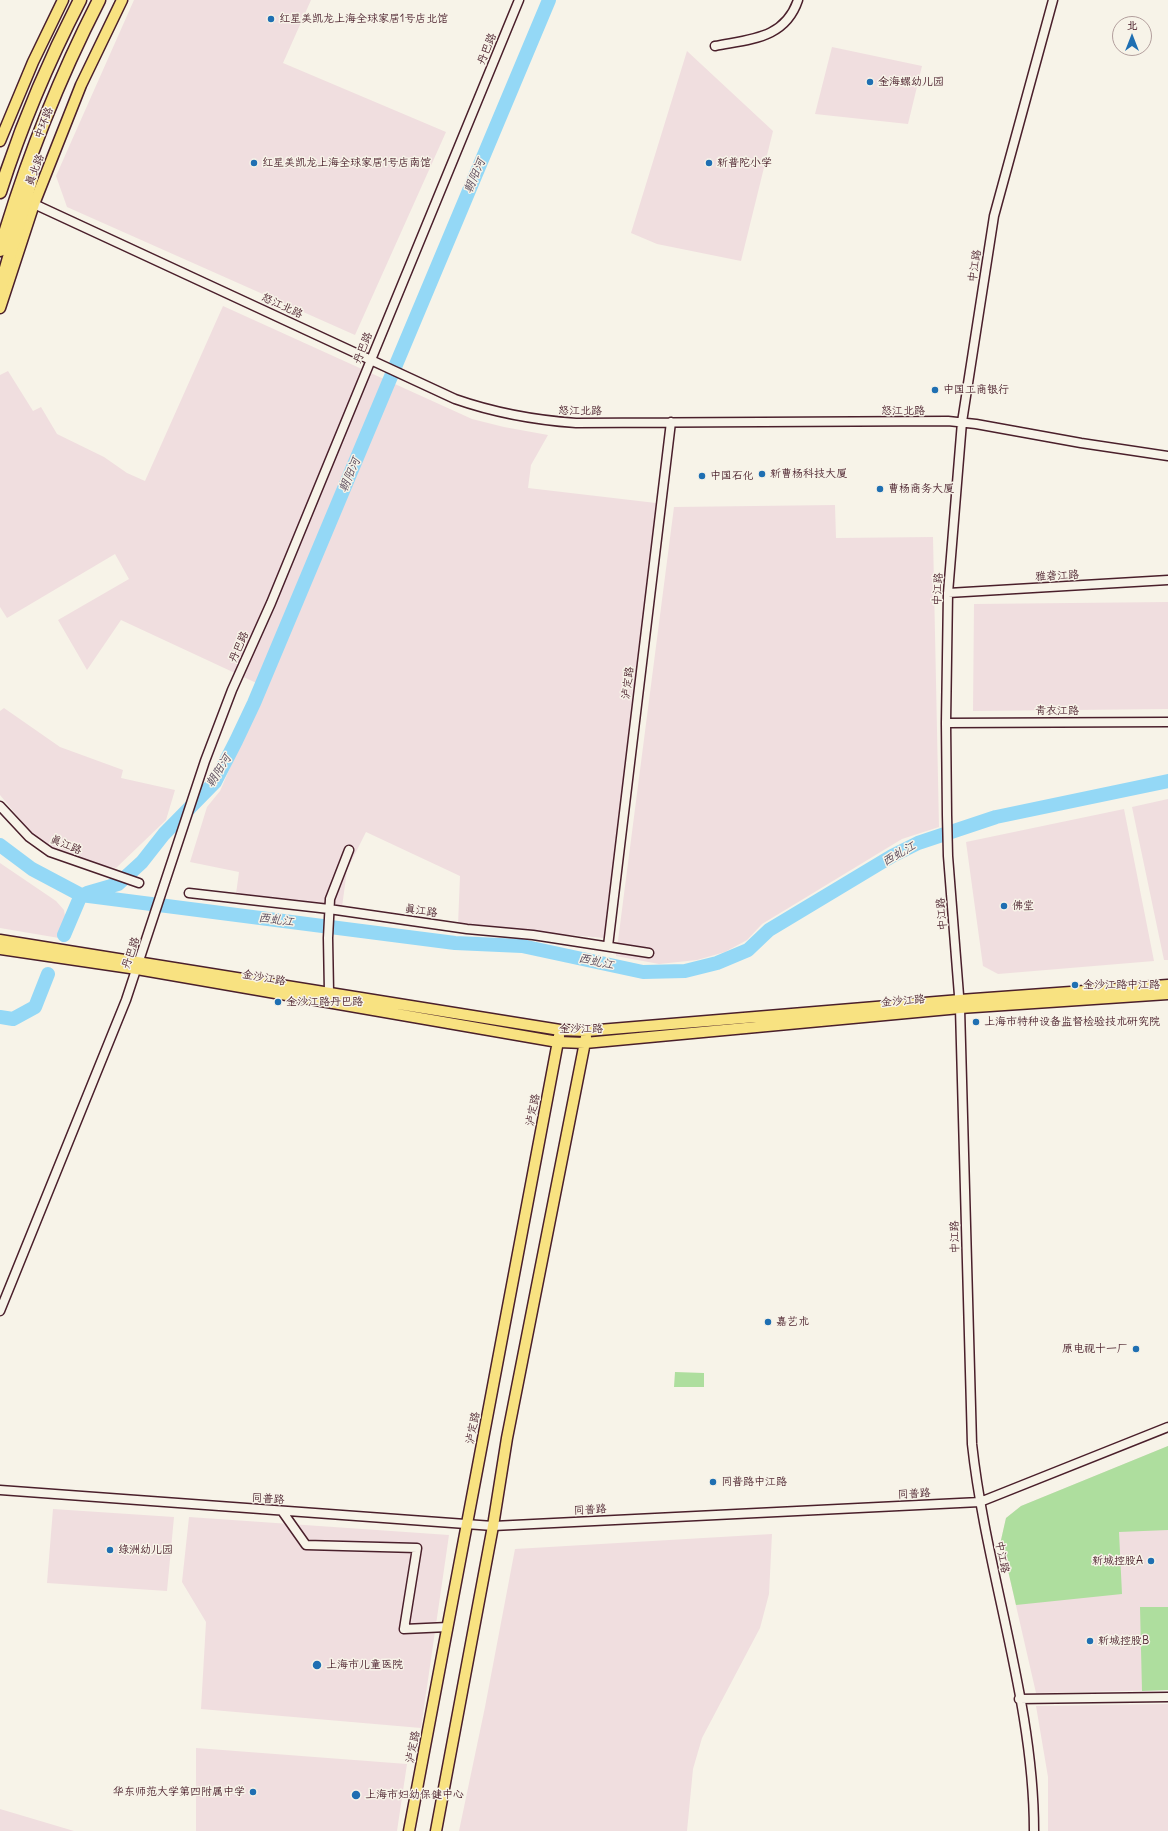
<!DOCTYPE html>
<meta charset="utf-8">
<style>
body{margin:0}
#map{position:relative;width:1168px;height:1831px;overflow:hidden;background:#f7f3e8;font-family:Delius,"LXGW WenKai TC",sans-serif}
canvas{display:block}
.north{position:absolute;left:1112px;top:16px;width:40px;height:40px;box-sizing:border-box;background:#f7f3e8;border:1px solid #b29e9c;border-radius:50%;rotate:0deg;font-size:11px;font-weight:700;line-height:16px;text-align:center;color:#4a1f2b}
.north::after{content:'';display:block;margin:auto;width:14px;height:18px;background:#1f6fb2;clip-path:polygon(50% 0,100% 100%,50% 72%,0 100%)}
</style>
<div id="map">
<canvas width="1168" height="1831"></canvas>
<div class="north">北</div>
</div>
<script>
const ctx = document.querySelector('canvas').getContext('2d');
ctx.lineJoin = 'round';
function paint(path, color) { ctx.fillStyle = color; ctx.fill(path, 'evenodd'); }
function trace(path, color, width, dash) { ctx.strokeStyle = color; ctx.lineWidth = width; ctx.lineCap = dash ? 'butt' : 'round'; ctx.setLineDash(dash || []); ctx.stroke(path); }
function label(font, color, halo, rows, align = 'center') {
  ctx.font = font + ' Delius,"LXGW WenKai TC",sans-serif'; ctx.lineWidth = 3; ctx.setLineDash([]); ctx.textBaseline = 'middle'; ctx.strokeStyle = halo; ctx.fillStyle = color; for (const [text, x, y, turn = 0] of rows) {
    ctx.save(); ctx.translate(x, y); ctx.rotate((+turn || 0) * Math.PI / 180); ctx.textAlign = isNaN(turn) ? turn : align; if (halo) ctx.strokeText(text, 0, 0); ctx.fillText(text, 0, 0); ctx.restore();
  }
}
const built = new Path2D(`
 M134,0H311L283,63L446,132L355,335L67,207L56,176Z
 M832,47L922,66L908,124L815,114Z
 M687,51L773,131L741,261L657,244L631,233Z
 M223,306L472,419L504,427L548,435L531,465L528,488L656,503L604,938L458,925L460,876L366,832L347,870L342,907L236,894L239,872L190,862L207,807L220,791L265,687L121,620L87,670L58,620L129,579L115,554L7,618L0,607V375L8,371L33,411L41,407L57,434L104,457L127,473L145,481Z
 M835,505L836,538L933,537L939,827L902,839L762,924L747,940L725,952L697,960L659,964L616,956L674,507Z
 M1168,602V709L973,711L974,604Z
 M4,708L60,747L123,770L121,778L175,790L166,820L116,868L99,865L62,853L32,834L0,795V711Z
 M1168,799V960H1164L1132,807Z
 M1124,809L1154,961L998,974L983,966L966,842Z
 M0,863L56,901L64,910L66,922L59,938L0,928Z
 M1168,1446V1690L1036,1693L1001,1540L1006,1518L1021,1506Z
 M53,1509L174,1517L167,1591L47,1583Z
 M189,1517L449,1535L421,1728L201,1709L206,1622L182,1582Z
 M772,1534L769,1594L760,1628L702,1738L693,1769L687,1831H459L485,1707L515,1549Z
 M1168,1704V1831H1048V1777L1036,1706Z
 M196,1748L407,1764L397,1831H196Z
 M0,1809L74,1831H0Z`);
const green = new Path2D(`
 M675,1372L704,1373V1387H674Z
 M1168,1446V1530L1119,1532L1122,1594L1016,1605L1001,1540L1006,1518L1021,1506Z
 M1140,1607H1168V1690L1142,1691Z`);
const river = new Path2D(`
 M0,845L32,869L81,895L455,943L522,946L643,972L685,971L717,963L748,950L769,930L892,856L918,843L996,817L1168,781
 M87,893L118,884L142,862L164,834L215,782L236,741L254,703L549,0
 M64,935L81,895
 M0,1017L13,1019L35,1007L48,974`);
const minor = new Path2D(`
 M715,46C750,39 785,39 798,0
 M34,204L455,399C495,413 534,420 576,423L948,421L976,424L1081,443L1168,456
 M948,593L1168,580
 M946,723L1168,722
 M0,806L29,837L50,852L139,883
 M189,893L329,909L467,929L533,935L649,953
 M608,946L671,422
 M329,992L328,938L330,899L349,850
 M0,1311L126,1000L205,761L232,690L271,603L519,0
 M0,1490L493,1526L980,1502L1168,1427
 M282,1511L306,1545L417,1548L404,1629L448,1627
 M1019,1699L1168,1697
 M1034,1831C1034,1701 986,1573 972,1444L960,1008L948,856L947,815L946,723L948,593L962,422L994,216L1053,0`);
const major = new Path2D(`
 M0,141L33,62L63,0
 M0,308L34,204L81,85L122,0
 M0,940L560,1030L587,1031L960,1000L1168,985
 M0,949L137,969L558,1042L585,1043L960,1008L1168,994
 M409,1831L559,1036
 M436,1831L493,1526L507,1438L586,1037`);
const highway = new Path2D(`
 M0,192C21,126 48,62 80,0
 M0,250C25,164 58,80 99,0
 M0,289L32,177`);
const markers = [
 [271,19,4,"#1f6fb2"],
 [870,82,4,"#1f6fb2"],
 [254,163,4,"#1f6fb2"],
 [709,163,4,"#1f6fb2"],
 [935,390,4,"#1f6fb2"],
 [762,474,4,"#1f6fb2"],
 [702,476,4,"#1f6fb2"],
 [880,489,4,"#1f6fb2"],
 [1004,906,4,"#1f6fb2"],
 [1075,985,4,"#1f6fb2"],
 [278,1002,4,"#1f6fb2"],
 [976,1022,4,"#1f6fb2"],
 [768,1322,4,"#1f6fb2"],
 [1136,1349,4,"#1f6fb2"],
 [713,1482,4,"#1f6fb2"],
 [110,1550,4,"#1f6fb2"],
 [1151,1561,4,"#1f6fb2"],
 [1090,1641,4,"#1f6fb2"],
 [317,1665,5,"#1f6fb2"],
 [253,1792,4,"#1f6fb2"],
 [356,1795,5,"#1f6fb2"]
];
const poiNames = [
 ["红星美凯龙上海全球家居1号店北馆",279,19],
 ["金海螺幼儿园",878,82],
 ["红星美凯龙上海全球家居1号店南馆",262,163],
 ["新普陀小学",717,163],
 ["中国工商银行",943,390],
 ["新曹杨科技大厦",770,474],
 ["中国石化",710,476],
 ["曹杨商务大厦",888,489],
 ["佛堂",1012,906],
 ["金沙江路中江路",1083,985],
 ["金沙江路丹巴路",286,1002],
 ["上海市特种设备监督检验技术研究院",984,1022],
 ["嘉艺术",776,1322],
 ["原电视十一厂",1128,1349,"right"],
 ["同普路中江路",721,1482],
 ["绿洲幼儿园",118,1550],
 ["新城控股A",1143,1561,"right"],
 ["新城控股B",1098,1641],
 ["上海市儿童医院",326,1665],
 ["华东师范大学第四附属中学",245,1792,"right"],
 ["上海市妇幼保健中心",365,1795]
];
const streetNames = [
 ["丹巴路",487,49,-68],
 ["中环路",44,123,-69],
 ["真北路",35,170,-69],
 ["中江路",975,266,-81],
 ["怒江北路",282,306,25],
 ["丹巴路",363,348,-68],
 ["怒江北路",580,411,1],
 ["怒江北路",903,411],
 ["雅砻江路",1057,576,-3],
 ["中江路",938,589,-87],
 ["丹巴路",239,647,-66],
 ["泸定路",628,683,-83],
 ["青衣江路",1057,711],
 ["真江路",66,845,23],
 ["真江路",421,911,8],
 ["中江路",942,914,-95],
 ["丹巴路",131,953,-71],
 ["金沙江路",264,978,10],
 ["金沙江路",903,1001,-5],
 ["金沙江路",581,1029],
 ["泸定路",533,1110,-79],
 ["中江路",955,1237,-91],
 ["泸定路",473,1428,-79],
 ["同普路",914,1494,-3],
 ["同普路",268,1499,4],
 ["同普路",590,1510,-3],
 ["中江路",1002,1557,79],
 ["泸定路",413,1747,-79]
];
const waterNames = [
 ["朝阳河",475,176,-67],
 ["朝阳河",350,475,-67],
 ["朝阳河",219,771,-58],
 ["西虬江",899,854,-30],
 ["西虬江",276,920,7],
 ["西虬江",596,962,12]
];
paint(built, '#f0dedf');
paint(green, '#aede9e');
trace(river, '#94d8f6', 14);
trace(minor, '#4a1f2b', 11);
trace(major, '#4a1f2b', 13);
trace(highway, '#4a1f2b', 15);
trace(minor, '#f7f3e8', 8);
trace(major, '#f8e281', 10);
trace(highway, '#f8e281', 12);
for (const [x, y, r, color] of markers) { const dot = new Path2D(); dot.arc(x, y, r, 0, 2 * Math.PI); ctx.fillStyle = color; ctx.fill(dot); trace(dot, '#f7f3e8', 1.5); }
label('11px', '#4a1f2b', '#f7f3e8', poiNames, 'left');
label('11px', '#4a1f2b', '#f7f3e8', streetNames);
label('italic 12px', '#5c4d5e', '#f7f3e8', waterNames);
</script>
